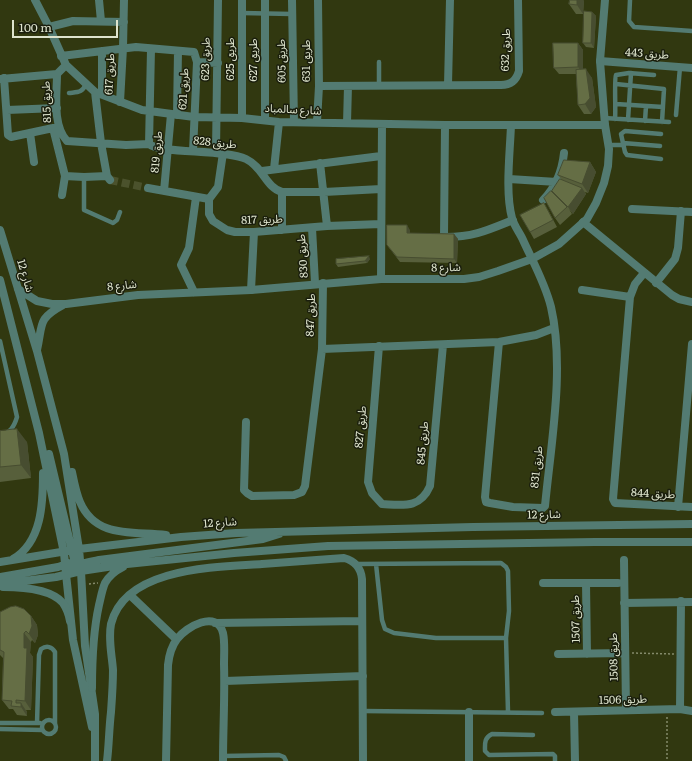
<!DOCTYPE html>
<meta charset="utf-8">
<style>
body{margin:0}
#map{position:relative;width:692px;height:761px;overflow:hidden;background:#313810;font-family:Literata,serif}
canvas{display:block}
.scale{position:absolute;left:12px;top:20px;width:106px;height:18px;box-sizing:border-box;border:2px solid #dee4cd;border-top:0;padding-left:5px;font-size:12px;line-height:14px;white-space:nowrap;color:#dee4cd;-webkit-text-stroke:3px #1a1e0d;paint-order:stroke}
</style>
<div id="map">
<canvas width="692" height="761"></canvas>
<div class="scale">100 m</div>
</div>
<script>
const ctx = document.querySelector('canvas').getContext('2d');
ctx.lineJoin = 'round';
function trace(path, color, width, dash) { ctx.strokeStyle = color; ctx.lineWidth = width; ctx.lineCap = dash ? 'butt' : 'round'; ctx.setLineDash(dash || []); ctx.stroke(path); }
function paint(path, color) { ctx.fillStyle = color; ctx.fill(path, 'evenodd'); }
function label(font, color, halo, rows, align = 'center') {
  ctx.font = font + ' Literata,"Noto Sans Arabic",serif'; ctx.lineWidth = 3; ctx.setLineDash([]); ctx.textBaseline = 'middle'; ctx.strokeStyle = halo; ctx.fillStyle = color; for (const [text, x, y, turn = 0] of rows) {
    ctx.save(); ctx.translate(x, y); ctx.rotate((+turn || 0) * Math.PI / 180); ctx.textAlign = isNaN(turn) ? turn : align; if (halo) ctx.strokeText(text, 0, 0); ctx.fillText(text, 0, 0); ctx.restore();
  }
}
const minorTunnel = new Path2D(`
 M110,180L148,188`);
const path = new Path2D(`
 M89,584L98,583
 M632,653L674,654
 M667,717V761`);
const service = new Path2D(`
 M630,0L629,21L634,27L692,31
 M242,13L292,14
 M379,62V85
 M616,84L664,89L662,122
 M69,93C78,92 82,93 86,84
 M616,104L663,107
 M676,115L680,67
 M604,118L669,122
 M615,119C616,111 614,78 616,75L629,73L654,75
 M628,120L631,73
 M645,121L646,106
 M661,134L625,131L621,134L625,152L627,155L661,159
 M623,143L660,146
 M608,145H624
 M84,177V210L113,223L117,220L120,212
 M0,341L17,417C14,427 10,433 0,436
 M356,564L501,563L506,567L508,571L509,611L506,638H436L394,633L385,629L382,620L376,564
 M506,638L508,712
 M363,711L542,713
 M42 727a7 7 0 1 1 14 0a7 7 0 1 1-14 0Z
 M0,723H40
 M37,723L39,655L41,649C47,645 52,647 55,652V723
 M0,729L42,730
 M533,735L492,734C484,738 485,743 485,751L489,755L553,754L555,756V761
 M223,756L279,755L284,757L286,761`);
const minor = new Path2D(`
 M35,0L49,27L66,65L95,92L142,110L194,117L242,118L279,122L445,125H605
 M99,0L101,21
 M265,0V120
 M292,0L294,122
 M49,27L73,21L124,22
 M102,51V94
 M61,56L136,47L194,52L197,62L193,151
 M600,61L692,68
 M197,62L218,63
 M57,74C57,94 52,125 67,141L126,145L149,144C160,154 225,149 246,159C263,167 266,188 282,192H324L381,189
 M4,78L8,135L11,137L53,128L59,129
 M1,79L57,74L66,65
 M448,85L450,0
 M319,86L501,85C511,85 516,81 519,71L518,0
 M95,92L101,143L107,176L110,180
 M120,102L123,48L124,0
 M7,110L57,108
 M177,115L178,51
 M242,118V0
 M317,122L319,86L318,0
 M347,123L348,86
 M53,128L65,176L62,195
 M30,133L34,162
 M149,144L151,49
 M216,152L218,0
 M320,163L327,226
 M274,169L279,122
 M262,171L381,156
 M65,176L84,177L107,176
 M509,179L557,182
 M148,188L209,199V214L213,221L227,230L235,232H254L327,226L381,224
 M164,191L171,114
 M282,192V230
 M209,199L218,187L223,153
 M543,200C556,187 562,172 564,153
 M632,209L692,212
 M583,222L672,295L679,299L692,302
 M312,228L315,283
 M444,237L445,125
 M446,237C474,237 488,230 513,220
 M644,273L635,284L630,297L613,499L615,503L692,507
 M381,279L382,124
 M656,283L675,259L678,248L681,211
 M251,290L254,232
 M582,290L630,297
 M194,292L181,265L189,248L196,197
 M499,342L485,497L486,502L490,503L513,507L543,508L545,506C551,443 565,368 551,307C545,283 533,262 523,240C520,233 514,226 512,218C505,192 510,153 511,125
 M379,346L368,482L372,493L382,504C403,505 420,509 430,486L443,345
 M322,349L499,342L536,335L554,328
 M246,422L244,490L247,493L252,496L294,495L302,492L305,486L322,349L323,283
 M678,507L692,344
 M624,560L626,710
 M81,571L85,646L95,714V761
 M66,574L73,640L92,727
 M543,583H618
 M586,583L587,654
 M130,595L176,639
 M624,603L692,602
 M215,623L362,621
 M558,654L624,653
 M225,681L363,676
 M680,709L681,601
 M469,712V761
 M555,712L680,709L692,711
 M574,712L575,761
 M107,761C109,745 109,729 111,712C112,698 113,684 113,670C112,655 108,640 111,624C125,567 216,567 262,564C289,562 317,560 344,558C355,561 361,568 362,579L363,761
 M166,761L168,665C169,655 171,647 177,639C186,627 217,609 223,633C225,642 224,654 224,664C225,696 223,729 223,761`);
const tertiary = new Path2D(`
 M0,230L37,351L64,454L79,549L81,571
 M0,280L39,433L64,553L66,574
 M18,289L37,301L52,304H66L138,295L251,290L381,279H464L479,277L498,271L532,259L559,244L587,219L596,203L604,183L608,166L609,149L605,125L600,61L605,0
 M37,350C43,324 37,319 63,305
 M49,454L74,559L79,568
 M72,472C74,482 76,493 80,502C96,539 133,531 166,535
 M13,559C42,542 43,503 43,473
 M0,562L79,549L181,537L236,533L473,527L692,524
 M66,574C75,563 86,563 99,560L263,539L279,534
 M0,577L58,567L70,563
 M0,584L56,577L81,571L127,564L234,553L328,546L595,542H692
 M3,587C21,587 51,589 63,603C67,609 69,615 70,621
 M92,688C92,660 93,632 99,605C101,597 102,590 105,583C109,576 115,571 123,567`);
const wall = new Path2D(`
 M577,0H587H583L584,1L583,14H576L569,4Z
 M592,12L596,16L594,48L586,47L583,43Z
 M578,43L583,50V69L592,78L596,107L591,114H584L578,105L576,74H559L554,68Z
 M590,162L596,172L588,193L585,192L586,194L573,214L569,209L572,214L560,225L555,218L556,196L552,191L561,179L558,175Z
 M548,210L557,227L534,239L530,232Z
 M410,230V233L454,234L458,239L457,263L400,262L387,245Z
 M370,259L367,263L338,267L336,264Z
 M0,431L27,442L31,478L0,482Z
 M0,612L31,616L37,625L38,635L35,643L32,640L31,642L30,653L33,657L31,710H26L27,712V716L17,715L13,709H9L2,700L3,658L0,655Z`);
const shadedWall = new Path2D(`
 M577,0H583L584,1L583,14L577,5Z
 M592,12L596,16L594,48L591,43Z
 M578,43L583,50V74L578,67Z
 M586,69L592,78L596,107L591,114L585,104Z
 M590,162L596,172L588,193L582,184Z
 M582,188L586,194L573,214L568,207Z
 M407,225L410,230V238L407,233Z
 M454,234L458,239L457,263L454,259Z
 M369,256L370,259L367,263L365,261Z
 M17,429L27,442L31,478L21,465Z
 M31,616L37,625L38,635L35,643L29,634Z
 M24,633L31,642L30,653L33,657L31,710L25,701L24,648Z
 M21,703L27,712V716L21,707Z`);
const building = new Path2D(`
 M570,0H577V5L569,4Z
 M584,11L592,12L591,43H583Z
 M553,43H578V67L554,68Z
 M586,69L590,98L585,104L578,105L576,70Z
 M564,160L590,162L582,184L558,175Z
 M560,179L582,188L568,207L552,191Z
 M551,191L567,207L555,218L544,198Z
 M544,203L553,220L530,232L520,215Z
 M387,225H407V233L454,234V259L397,257L387,245Z
 M369,256L365,261L336,264V259Z
 M17,429L21,465L0,467V431Z
 M16,606L24,609L31,616L32,626L29,634L26,631L24,633V648H27L25,701L16,700V703H21V707L11,706L12,701L2,700L4,652L0,650V612L10,607Z`);
const streetNames = [
 ["طريق 632",506,50,-88],
 ["طريق 443",647,54,4],
 ["طريق 623",206,59,-89],
 ["طريق 625",231,59,-90],
 ["طريق 627",254,60,-90],
 ["طريق 605",282,61,-91],
 ["طريق 631",307,61,-90],
 ["طريق 617",110,74,-87],
 ["طريق 621",184,89,-87],
 ["طريق 815",47,102,-92],
 ["شارع سالمباد",293,110,3],
 ["طريق 828",215,143,6],
 ["طريق 819",157,152,-85],
 ["طريق 817",262,220,-2],
 ["طريق 830",303,256,-94],
 ["شارع 8",446,268,-1],
 ["شارع 12",25,276,73],
 ["شارع 8",122,286,-6],
 ["طريق 847",311,315,-88],
 ["طريق 827",361,427,-85],
 ["طريق 845",423,443,-85],
 ["طريق 831",537,467,-84],
 ["طريق 844",653,494,3],
 ["شارع 12",544,515,-1],
 ["شارع 12",220,523,-4],
 ["طريق 1507",576,619,-91],
 ["طريق 1508",614,657,-91],
 ["طريق 1506",623,700,-2]
];
trace(minorTunnel, '#4b522c', 8, [8, 4]);
trace(path, '#848a6a', 1.5, [2, 2]);
trace(service, '#537b72', 4.5);
trace(minor, '#537b72', 8);
trace(tertiary, '#537b72', 8);
paint(wall, '#575f3b');
paint(shadedWall, '#474d30');
paint(building, '#656e45');
trace(building, '#474d30', 1);
label('11px', '#dee4cd', '#1a1e0d', streetNames);
</script>
